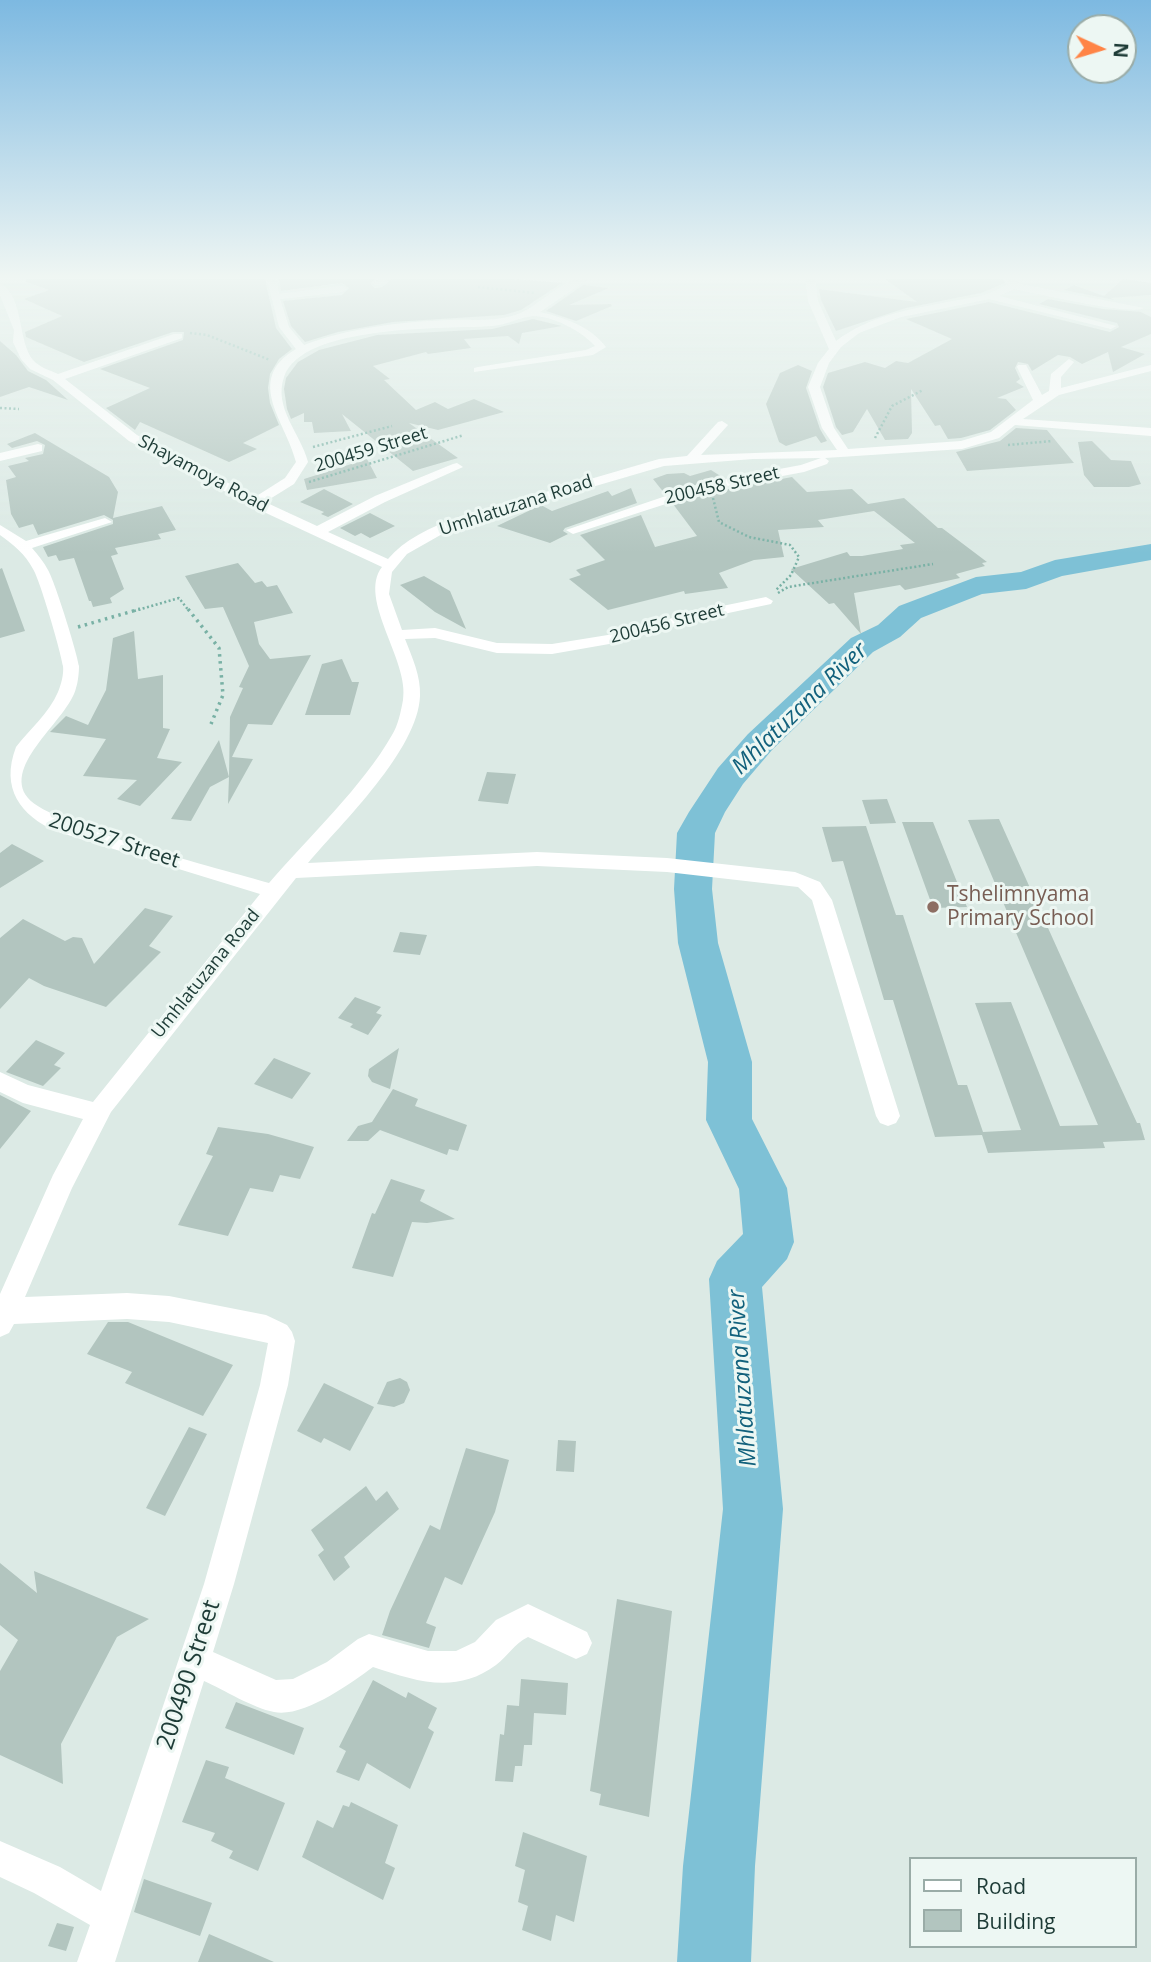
<!DOCTYPE html>
<style>
body{margin:0}
#map{position:relative;width:1151px;height:1962px;overflow:hidden;background:#dceae5;font-family:"Open Sans",sans-serif}
canvas{display:block}
.legend{position:absolute;left:909px;top:1857px;width:228px;height:91px;box-sizing:border-box;background:#edf7f3;border:2px solid #9aaca7;margin:0;padding:9px 12px;list-style:none;font-size:21px;color:#1d3b36}
.legend li{display:flex;align-items:center;gap:14px;height:35px}
.legend b{width:35px;border:2px solid #9aaca7}
.north{position:absolute;left:1067px;top:14px;width:70px;height:70px;box-sizing:border-box;background:#edf7f3;border:2px solid #9aaca7;border-radius:50%;rotate:94deg;font-size:19px;font-weight:700;line-height:28px;text-align:center;color:#1d3b36}
.north::after{content:'';display:block;margin:auto;width:24px;height:32px;background:#ff8446;clip-path:polygon(50% 0,100% 100%,50% 72%,0 100%)}
</style>
<div id="map">
<canvas width="1151" height="1962"></canvas>
<ul class="legend">
<li><b style="height:9px;background:#fff"></b>Road</li>
<li><b style="height:19px;background:#b2c5bf"></b>Building</li>
</ul>
<div class="north">N</div>
</div>
<script>
const ctx = document.querySelector('canvas').getContext('2d');
ctx.lineJoin = 'round';
function paint(path, color) { ctx.fillStyle = color; ctx.fill(path, 'evenodd'); }
function trace(path, color, width, dash) { ctx.strokeStyle = color; ctx.lineWidth = width; ctx.lineCap = dash ? 'butt' : 'round'; ctx.setLineDash(dash || []); ctx.stroke(path); }
function label(font, color, halo, rows, align = 'center') {
  ctx.font = font + ' "Open Sans",sans-serif'; ctx.lineWidth = 6; ctx.setLineDash([]); ctx.textBaseline = 'middle'; ctx.strokeStyle = halo; ctx.fillStyle = color; for (const [text, x, y, turn = 0] of rows) {
    ctx.save(); ctx.translate(x, y); ctx.rotate((+turn || 0) * Math.PI / 180); ctx.textAlign = isNaN(turn) ? turn : align; if (halo) ctx.strokeText(text, 0, 0); ctx.fillText(text, 0, 0); ctx.restore();
  }
}
const river = new Path2D(`
 M1151,544V560L1062,576L1026,589L982,594L921,618L900,637L873,652L772,750L743,784L725,812L715,833L712,889L718,943L752,1062V1119L787,1188L794,1242L787,1259L762,1287L783,1509L755,1866L751,1962H677L683,1866L723,1509L709,1279L717,1261L743,1234L739,1189L706,1120L708,1062L678,943L674,889L677,833L689,812L718,768L748,734L851,638L878,625L899,606L976,577L1021,572L1055,560Z`);
const building = new Path2D(`
 M26,279H265L276,328L292,349L279,359L270,374L268,388L270,403L279,425L243,443L257,449L229,462L140,422L135,430L106,408L150,388L100,369L183,340L184,332H173L84,362L26,337L25,332L62,316L24,299L49,290L26,282Z
 M279,279H375L370,283L375,288L382,287L392,279H512L562,283L521,310L504,315L393,322L338,332L305,342L291,326L283,301L342,295L349,288L342,283L281,291Z
 M885,279H1003L1005,283L981,293L906,308L836,331L821,300L819,289L917,302Z
 M1123,279L1151,283V295L1111,298L1114,300L1064,290L1074,285L1104,296Z
 M583,285L609,288L569,305L611,304L612,306L576,321L546,311Z
 M1048,299L1103,309L1143,312H1141L1151,317V334L1121,347L1145,354L1113,372L1108,352L1082,364L1070,357L1058,355L1032,371L1028,364L1018,362L1015,368L1020,379L1016,382L1024,387L997,398L1006,399L1016,410L990,430L961,438L948,439L940,425L935,426L911,389L912,433L908,439L885,440L867,409L853,432L842,435L836,427L823,387L828,373L865,362L885,368L896,361L908,363L952,339L906,319L989,302L1110,332L1119,327L1117,323L1039,304Z
 M533,319L562,326L522,333L519,344L508,336L464,339L471,348L428,354L426,352L373,366L390,379L384,380L416,410L435,402L448,409L474,399L504,412L438,430L409,423L458,458L413,471L342,414L351,431L314,433L312,422H304V413L291,419L287,409L284,389L286,378L298,362L319,350L377,335L492,329Z
 M0,341L16,355L28,371L46,380L68,400L29,387L0,397Z
 M798,365L812,371L806,388L820,429L827,441L821,443L816,436L786,446L779,442L766,404L780,373Z
 M1016,428L1047,430L1074,463L967,471L956,452L1000,441Z
 M35,433L109,477L118,492L113,518L162,506L176,530L158,534L161,539L115,548L118,554L111,556L124,589L110,598L112,603L93,607L91,601H89L74,558L59,561L56,555L48,557L43,547L113,524V520L104,515L38,535L33,524L19,528L11,514L6,480L16,477L8,466L29,461L25,458L43,454L45,445L37,441L12,448L7,444Z
 M1092,441L1111,460L1131,461L1141,484L1129,487H1094L1084,475L1078,442Z
 M367,459L377,478L307,490L304,479Z
 M711,470L722,477L665,494L653,479L667,474L684,473L690,476Z
 M792,477L807,492L852,489L868,504L904,498L938,528H942L987,562L982,563L985,566L956,574L960,578L905,590L900,585L854,593L861,634L834,603L829,604L791,569L847,552L850,556H862L903,549L900,545L915,543L874,511L818,520L824,527L778,530L784,557L754,560L719,573L728,588L685,594L684,591L608,610L569,579L581,575L576,570L605,560L580,535L641,515L655,547L697,536L673,504L713,492Z
 M631,488L637,503L565,528L563,531L568,534L550,543L497,526L541,505L552,511L608,491L612,496Z
 M324,489L353,504L328,517L321,514L324,512L300,502Z
 M370,513L395,526L370,538L361,533L355,536L340,528Z
 M238,563L255,583L262,581L267,587L277,585L293,613L254,622L259,644L270,659L311,655L272,725L248,724L232,757L253,759L228,804L229,777L210,787L191,821L171,819L219,740L229,777L230,717L243,688L239,687L249,666L223,607L205,609L185,576Z
 M2,568L25,631L0,638V569Z
 M424,576L450,591L466,629L435,612L400,585Z
 M134,631L138,679L163,675V728L170,729L157,758L182,762L140,806L117,799L137,780L83,776L106,739L50,732L66,716L88,725L106,690L113,638Z
 M342,659L352,682H359L350,715H305L322,664Z
 M487,772L516,774L508,804L478,801Z
 M887,799L896,823L870,824L862,800Z
 M999,819L1080,999L1137,1123H1140L1145,1140L1103,1142L1105,1148L988,1153L982,1135L935,1137L893,1000H884L843,861L832,862L822,827L866,826L896,915H903L958,1085H967L983,1132L1021,1130L975,1003L1011,1002L1060,1126L1098,1125L968,820Z
 M902,822H933L967,907L933,908Z
 M12,844L44,861L0,888V853Z
 M145,908L173,916L149,946L161,952L106,1007L44,986L29,978L0,1009V938L23,919L65,941L73,937L82,938L94,964Z
 M400,932L427,935L420,955L393,952Z
 M355,997L381,1007L376,1013L382,1015L368,1035L350,1027L353,1024L338,1018Z
 M36,1040L65,1053L54,1065L61,1068L43,1086L6,1072Z
 M399,1048L390,1089L372,1082L368,1076L369,1069Z
 M274,1058L311,1073L292,1099L254,1084Z
 M393,1089L418,1099L415,1106L467,1125L458,1151L449,1149L447,1155L380,1130L368,1141H347L358,1126L372,1122Z
 M0,1095L31,1111L0,1149Z
 M218,1127L268,1134L314,1147L300,1179L280,1175L273,1192L250,1188L228,1236L178,1225L213,1156L206,1154Z
 M391,1179L425,1190L420,1201L455,1219L427,1223L412,1222L393,1277L352,1268L372,1213L375,1214Z
 M108,1322H128L233,1365L203,1416L125,1383L132,1372L87,1354Z
 M400,1378L407,1382L410,1390L404,1403L394,1407L377,1404L387,1382Z
 M324,1383L374,1407L350,1451L324,1438L321,1443L297,1431Z
 M189,1427L207,1434L165,1516L146,1508Z
 M558,1440L576,1441L574,1472L556,1471Z
 M466,1448L509,1460L495,1512L462,1585L445,1577L426,1623L436,1627L429,1648L382,1635L390,1611L430,1525L440,1530Z
 M366,1486L376,1501L387,1491L399,1509L344,1557L350,1567L334,1581L318,1555L324,1550L311,1530Z
 M0,1563L37,1593L34,1571L149,1619L117,1637L61,1744L63,1784L0,1755V1671L18,1640L0,1625Z
 M617,1599L672,1611L649,1817L599,1805L601,1794L590,1791Z
 M521,1679L568,1683L566,1715L534,1713L532,1745H524L522,1766H515L513,1782L495,1781L500,1734L504,1735L507,1705L519,1706Z
 M373,1680L406,1698L408,1692L437,1708L428,1728L434,1732L410,1789L367,1763L359,1781L336,1772L346,1751L339,1747Z
 M236,1702L304,1728L294,1755L225,1728Z
 M206,1760L229,1767L225,1778L285,1803L258,1871L229,1858L233,1851L211,1841L215,1833L182,1822Z
 M351,1802L398,1825L385,1863L395,1868L383,1900L302,1857L317,1820L333,1828L343,1805L349,1807Z
 M523,1832L587,1856L574,1922L556,1915L551,1941L522,1930L528,1906L518,1902L525,1870L515,1866Z
 M144,1879L212,1903L200,1936L134,1912Z
 M57,1923L74,1927L66,1951L48,1946Z
 M209,1934L274,1962H198Z`);
const pathFar1 = new Path2D(`
 M478,287L535,293
 M190,333L207,335L270,360
 M0,408L19,409
 M875,438L892,406L923,390
 M1008,445L1052,441
 M313,447L392,426
 M309,482L464,435
 M713,498L719,522L749,537L790,545L799,557L791,575L776,590
 M778,593L788,587L933,564
 M134,611L179,598L189,611`);
const path = new Path2D(`
 M188,609L219,648L223,695L211,724
 M78,627L140,609`);
const minor = new Path2D(`
 M267,279H276L279,294L342,286L347,289L342,292L280,299L289,327L304,345C348,328 401,322 448,320C469,319 491,322 512,316C539,309 560,277 588,279L540,312C565,318 590,326 606,347L593,355L474,372V368L478,367L586,350L595,346C582,331 553,316 533,316C521,317 506,325 492,326C445,329 302,324 284,377C273,408 301,434 308,462L294,484L265,502L317,526L375,496L453,464L457,463L463,467L385,502L328,532L388,559C420,521 493,507 539,494C579,482 619,471 659,459L687,456L718,422L722,421L728,425L701,455L837,450L822,428L808,387L818,363L829,349L808,301L806,279H815L818,301L836,341C871,315 911,309 953,301C972,298 993,295 1009,283L1005,279H1015L1019,284L1144,308C1131,316 1036,293 1014,289L999,296L1116,326L1111,329L989,299L901,317L859,333L841,347L829,363L820,387L834,428L848,449L961,441L991,432L1033,400L1017,367L1018,365H1026L1042,395L1049,391L1051,374L1069,359L1074,362L1061,377V388L1151,365V371L1059,395L1023,419L1151,428V436L1015,425L999,438L962,449L825,458L829,461L827,464L804,472L712,489L573,534L566,530L704,483L801,465L821,458L753,459L664,466L479,520L444,533L407,554L392,572L389,594L402,630L435,628L497,643L552,644L614,634L698,611L766,597L773,601L771,604L700,619L615,643L552,654L497,653L435,638L405,639C412,657 421,676 420,696C418,750 342,823 308,863L537,852L667,858L795,872L820,882L832,900L900,1116L896,1123L888,1126L880,1123L876,1116L812,900L798,887L667,872L537,866L296,878L111,1112L72,1188L25,1297L127,1293L169,1296L266,1315L287,1325L292,1332L295,1341L288,1385L234,1584L213,1652L276,1680L293,1679L327,1662L358,1639L369,1634L428,1651H456L475,1642L496,1620L528,1604L587,1632L592,1643L587,1654L576,1659L528,1637C514,1644 508,1656 496,1665C455,1695 416,1681 373,1667C350,1684 303,1718 274,1712C253,1708 224,1690 204,1681L115,1962H77L90,1925L34,1893L0,1877V1841L60,1867L101,1891L204,1584L260,1385L268,1343L169,1322L127,1319L14,1324L9,1333L0,1337V1294L53,1175L83,1119L23,1103L0,1092V1072L28,1085L93,1102L260,894L55,831C21,815 0,789 16,747C30,729 49,713 58,692C61,685 64,674 63,666C61,652 40,580 33,569C25,554 14,545 0,535V525L26,541L105,518L112,522L32,548C38,555 44,562 48,570C55,582 77,652 79,666C79,672 78,682 76,688C69,719 1,765 28,798C51,826 225,870 269,883C308,838 363,786 392,735C398,726 401,711 403,700C410,661 357,599 382,567L266,513L129,441L53,380L30,369L21,359L13,342L14,330L0,295V283C25,298 17,341 33,360C39,367 49,370 58,374L174,334H182V338L65,379L137,435L255,497L285,478L296,462C287,423 243,380 296,349L279,327Z
 M379,279H390L381,285H375L373,283Z
 M38,444L42,445V451L0,461V453Z`);
const markers = [
 [933,907,7,"#8d6e63"]
];
const farStreetnames = [
 ["200459 Street",371,450,-17],
 ["Shayamoya Road",203,474,28],
 ["200458 Street",722,486,-13],
 ["Umhlatuzana Road",516,506,-18],
 ["200456 Street",667,624,-14],
 ["Umhlatuzana Road",206,974,-51]
];
const streetNames = [
 ["200527 Street",114,841,18]
];
const educationNames = [
 ["Tshelimnyama",947,895],
 ["Primary School",947,919]
];
const waterNames = [
 ["Mhlatuzana River",800,709,-44],
 ["Mhlatuzana River",743,1378,-94]
];
const nearStreetnames = [
 ["200490 Street",189,1675,-72]
];
paint(river, '#7ec1d6');
paint(building, '#b2c5bf');
trace(pathFar1, '#79b1a5', 2.5, [2, 2.5]);
trace(path, '#79b1a5', 3.5, [2.5, 4.5]);
paint(minor, '#fff');
const sky = ctx.createLinearGradient(0, 0, 0, 553);
sky.addColorStop(0, '#7db9e1');
sky.addColorStop(0.5, '#eff6f3');
sky.addColorStop(1, '#eff6f300');
ctx.fillStyle = sky;
ctx.fillRect(0, 0, 1151, 553);
for (const [x, y, r, color] of markers) { const dot = new Path2D(); dot.arc(x, y, r, 0, 2 * Math.PI); ctx.fillStyle = color; ctx.fill(dot); trace(dot, '#edf7f3', 2.5); }
label('18px', '#1d3b36', '#edf7f3', farStreetnames);
label('21px', '#1d3b36', '#edf7f3', streetNames);
label('21px', '#785e54', '#edf7f3', educationNames, 'left');
label('italic 23px', '#12617c', '#edf7f3', waterNames);
label('24px', '#1d3b36', '#edf7f3', nearStreetnames);
</script>
